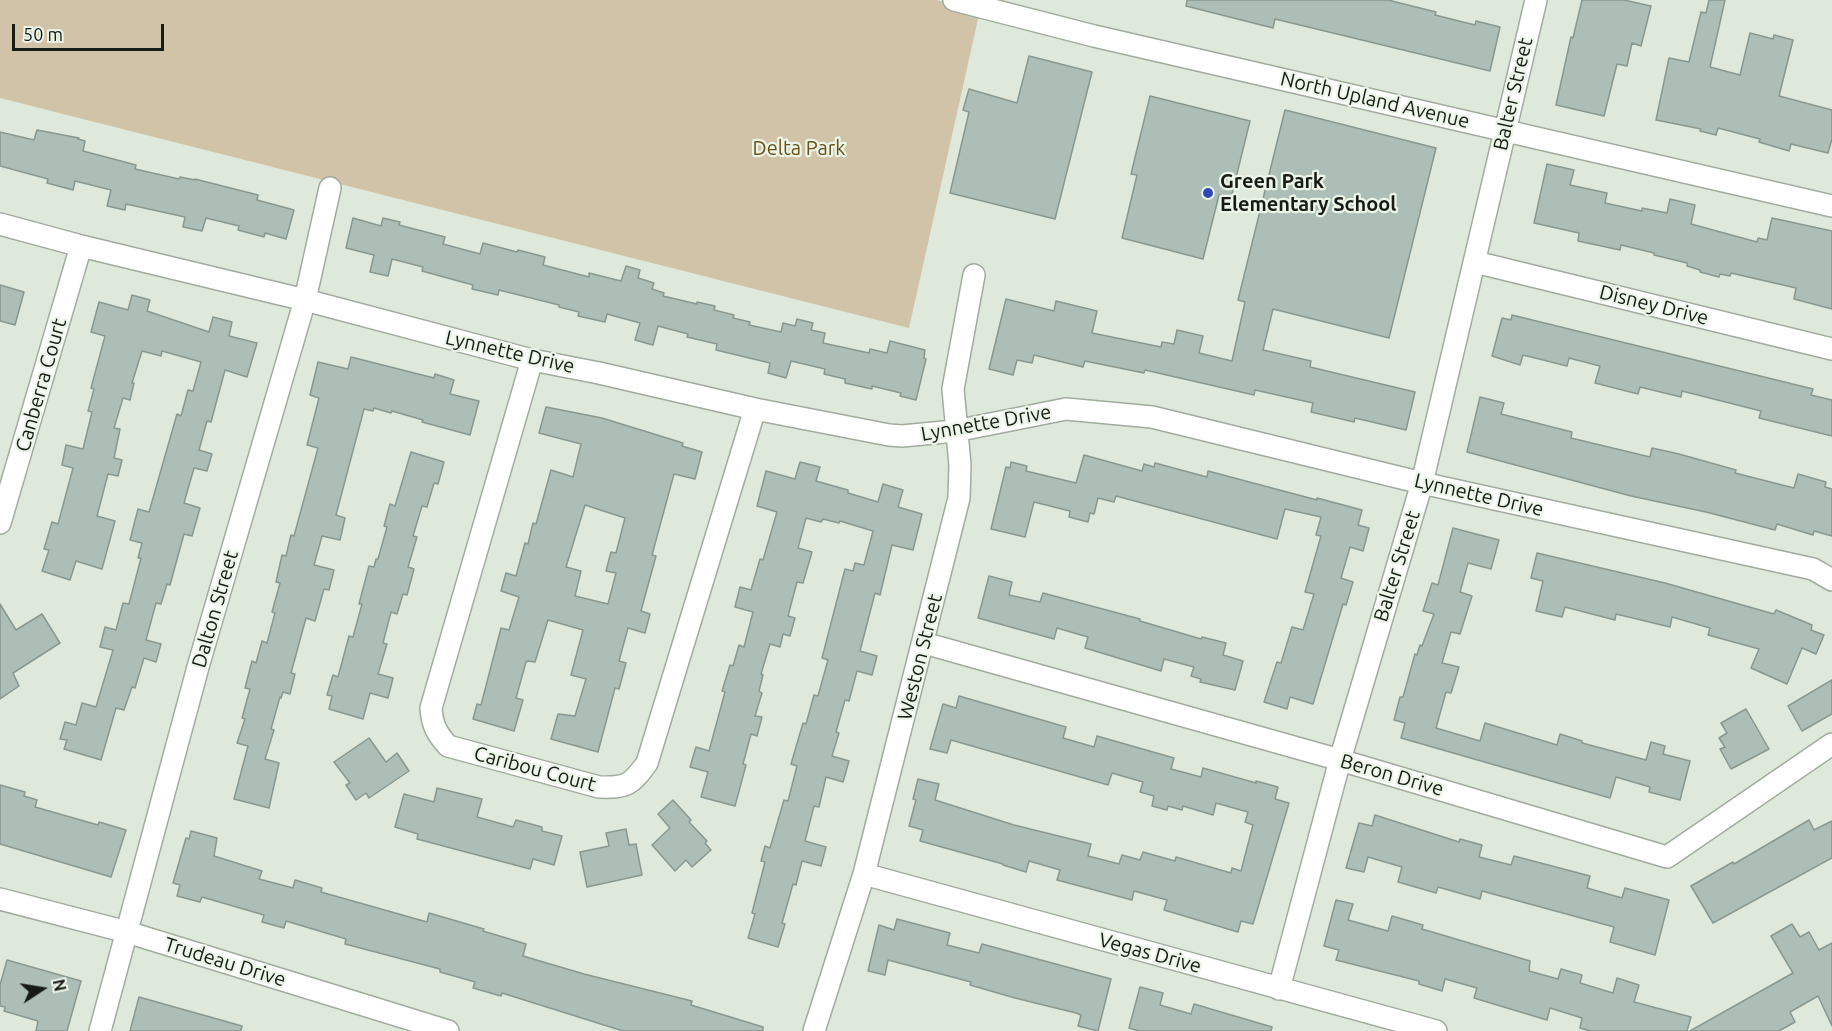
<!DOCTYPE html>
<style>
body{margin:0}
#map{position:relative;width:1832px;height:1031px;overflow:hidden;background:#dee8db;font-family:Ubuntu,sans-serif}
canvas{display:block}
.north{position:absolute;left:12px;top:959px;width:60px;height:60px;-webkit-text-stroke:4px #ebf6e8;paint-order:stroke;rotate:78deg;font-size:16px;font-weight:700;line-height:24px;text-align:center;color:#171a16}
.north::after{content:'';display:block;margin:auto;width:21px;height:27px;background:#171a16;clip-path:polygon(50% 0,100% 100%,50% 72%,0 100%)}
.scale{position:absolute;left:12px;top:24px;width:152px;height:27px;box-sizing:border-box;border:3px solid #171a16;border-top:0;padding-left:8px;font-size:18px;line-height:21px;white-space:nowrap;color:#171a16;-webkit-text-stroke:4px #ebf6e8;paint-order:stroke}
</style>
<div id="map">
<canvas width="1832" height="1031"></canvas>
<div class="north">N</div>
<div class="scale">50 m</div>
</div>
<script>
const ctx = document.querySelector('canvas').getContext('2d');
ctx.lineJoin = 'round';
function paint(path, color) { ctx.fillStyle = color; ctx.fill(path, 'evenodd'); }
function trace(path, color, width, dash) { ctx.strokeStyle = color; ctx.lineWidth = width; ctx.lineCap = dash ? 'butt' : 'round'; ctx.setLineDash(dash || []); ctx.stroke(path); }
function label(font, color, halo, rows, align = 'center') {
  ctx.font = font + ' Ubuntu,sans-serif'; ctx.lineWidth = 4.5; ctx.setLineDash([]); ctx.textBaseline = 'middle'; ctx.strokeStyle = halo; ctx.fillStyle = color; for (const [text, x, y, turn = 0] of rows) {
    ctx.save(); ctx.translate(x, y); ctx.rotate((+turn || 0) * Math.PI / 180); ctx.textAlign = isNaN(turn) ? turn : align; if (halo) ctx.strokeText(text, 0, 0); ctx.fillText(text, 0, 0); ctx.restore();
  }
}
const green = new Path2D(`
 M0,0H936L980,10L909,328L0,98Z`);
const building = new Path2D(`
 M1187,0H1388L1436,12L1435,15L1475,25L1476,21L1500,27L1490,71L1275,19L1273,28L1186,6Z
 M1582,0H1624L1651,6L1641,46L1632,43L1627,66L1617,64L1604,116L1556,105L1571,37L1573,38Z
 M1709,0H1725L1710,67L1740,75L1750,33L1773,39L1774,35L1793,40L1779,96L1832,110V139L1828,153L1791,144L1789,151L1759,142L1760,139L1718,128L1716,135L1700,131L1701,129L1656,120L1669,58L1689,62L1701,12L1706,13Z
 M1029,56L1092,72L1055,219L950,193L969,112L963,110L969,89L1017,103Z
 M1150,96L1250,121L1231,198L1219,195L1203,259L1122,238L1137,175L1131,174Z
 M1285,110L1436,148L1389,338L1273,309L1263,350L1311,361L1310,367L1415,392L1406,430L1355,418L1354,422L1311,412L1313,403L1255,390L1254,395L1145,370L1144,373L1085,361L1083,367L1034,355L1032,363L1017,360L1013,375L989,369L1006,299L1054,311L1056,301L1097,311L1092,333L1161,347L1162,342L1174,344L1177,330L1203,336L1199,353L1232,361L1245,302L1238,300Z
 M37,130L79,138L78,139L85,141L83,151L136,165L135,169L179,179L180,177L195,180V179L258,195L257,200L294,210L286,239L265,233L264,237L238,230L239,226L206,218L202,231L183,227L185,217L126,204L125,210L107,206L111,190L75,181L73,190L47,183L48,179L0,166V132L34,140Z
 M1547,164L1574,170L1570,185L1607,193L1605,203L1642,211V208L1667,213L1670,199L1695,205L1691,224L1757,242L1758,238L1767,240L1772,218L1832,231V309L1794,299L1796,288L1731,273L1730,276L1720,274L1719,277L1700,272V270L1687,266V263L1654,255V253L1621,245L1620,250L1578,241L1579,233L1534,223Z
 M353,218L381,226L383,218L400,222L399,225L445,237L443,244L480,254L483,243L517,252L518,250L545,257L543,265L589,277V273L621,281L626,266L640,270L638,278L654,283L652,289L664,293L663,296L697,304V302L715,306L714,310L734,315L733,318L750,322L749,325L781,332L783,323L795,326L797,319L813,323L811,330L825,333L823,343L869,353L870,349L887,353L890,341L925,350L924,358L926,359L916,400L900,396L901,393L872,386V389L845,383V379L824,374L825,369L791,361L786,378L768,373L770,363L716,350L717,344L687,337L688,334L658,326L653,345L635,340L640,323L607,314L605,322L578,316L579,312L559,307V305L499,290L498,295L472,289L473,285L422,271L423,267L392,259L388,276L370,272L374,255L346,248Z
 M0,285L24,292L15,325L0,321Z
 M132,295L150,300L147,311L209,332L213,317L232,322L229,336L257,343L247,377L225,370L211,422L207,421L199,450L212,454L207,471L194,468L184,503L200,508L192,536L184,534L170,585L167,584L161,604L156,603L146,640L161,644L156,662L144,658L135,688L132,687L124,710L116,708L101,760L64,749L67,740L60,739L65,722L76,725L82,703L96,707L113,650L100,647L105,627L116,630L123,603L129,604L141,558H138L142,543L130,540L138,509L149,512L177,414L181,416L188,390L193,391L201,362L162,351L161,356L142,351L132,383H134L130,400L123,398L114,428L120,429L114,458L122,460L118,476L108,474L97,516L115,521L102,569L76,561L70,580L42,571L49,550L44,549L52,522L58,524L73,468L62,465L66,445L83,449L92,412L88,411L94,389L91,388L105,336L91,332L99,302L128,310Z
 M1512,315L1813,389L1811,395L1832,400V436L1759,418L1761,411L1682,391L1681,397L1640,387L1638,394L1595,383L1600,366L1569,358L1567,366L1523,355L1520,365L1492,356L1502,318L1511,320Z
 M351,357L434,378L435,374L454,380L450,394L479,401L470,435L422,422L423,420L392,411L391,413L374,408L373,411L364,409L336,515L345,518L340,540L322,536L314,565L334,570L329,590L324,589L315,621L306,618L291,673L295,674L290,694L283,692L281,698L280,697L271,729L274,730L265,759L279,763L269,808L234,799L248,746L237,743L245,719L242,718L250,689L245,688L252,661L256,663L262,641L267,643L275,613L272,612L280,583L276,582L282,555L286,556L291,535L294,536L318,448L307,445L319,398L310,395L318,362L348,369Z
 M1480,397L1504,403L1501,414L1572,432L1571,438L1650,457L1652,448L1679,454L1736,470L1735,473L1794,488L1798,474L1826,482L1825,487L1832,489V536L1814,531L1813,535L1777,524L1775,530L1706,512L1631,496L1467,452Z
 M546,407L602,418L683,443L682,446L702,452L695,479L674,474L652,555L656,556L641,611L650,614L645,633L628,628L619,661L626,663L619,689L615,688L598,752L551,739L558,714L575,716L586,679L571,675L583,630L548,620L535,662L528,661L526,662L516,698L523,700L514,731L473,719L477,704L481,705L501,628L509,630L519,597L501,591L506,573L516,576L525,543L528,544L533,523L536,524L551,470L573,477L581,444L539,433ZM585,505L625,518L616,553L611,552L606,571L616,573L608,604L575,596L581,571L566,567Z
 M411,452L444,462L438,484L434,483L427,507L422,506L413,536L417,537L408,567L414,569L407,595L403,594L397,614L391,612L383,643L387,644L378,674L393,678L388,698L370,693L363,719L329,709L332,696L327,695L333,675L338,677L349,636L353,637L362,604H359L369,566L374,567L376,559H378L387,527L384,526L390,504L395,506Z
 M1084,455L1142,471L1144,464L1154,467L1155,463L1207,477L1208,471L1317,500V498L1362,510L1358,525L1369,528L1363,551L1350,547L1341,578L1353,582L1346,605L1343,604L1313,704L1290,697L1287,709L1264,702L1277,662L1281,663L1292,627L1303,630L1314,594L1305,592L1321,536L1316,535L1321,517L1285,509L1277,539L1116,496L1114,502L1098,498L1094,514L1090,513L1088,522L1069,517L1070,511L1034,502L1025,537L991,529L1006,467L1010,468L1011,462L1027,466L1026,471L1076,483Z
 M800,462L820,467L816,481L848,490V493L878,502L883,484L903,490L898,507L922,514L913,550L892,545L880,595L875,593L860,651L877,656L872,675L857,671L849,701L845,700L836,732L839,733L832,756L849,761L843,782L826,777L819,807L814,806L805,841L826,847L821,866L802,861L796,885L793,884L782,923L785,924L778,947L748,938L755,914L752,913L765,862L761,861L765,846L770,848L784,800L788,801L797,766L791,764L803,723L806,724L814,695L818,696L828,660L822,658L845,569L853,571L855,563L864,565L873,531L840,521L839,523L823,519L821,522L806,518L798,548L812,552L803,583L797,582L788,616L795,618L790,636L783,634L780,647L770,644L761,674L763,675L759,691L762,693L755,716L762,717L757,736L751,734L743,764L746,765L735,806L701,797L708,772L690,767L696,747L709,751L725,692L722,691L730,665L733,666L739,645L744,647L753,612L735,607L740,587L751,590L760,559L763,560L777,512L757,506L766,471L795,479Z
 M1453,528L1499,540L1491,569L1468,563L1460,592L1472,596L1460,634L1451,632L1442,663L1459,667L1451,693L1446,692L1436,728L1480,741L1485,723L1557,745L1560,734L1582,741V743L1646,760L1651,742L1665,746L1663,754L1690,761L1680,800L1649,792L1650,787L1616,777L1610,798L1401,738L1405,723L1394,720L1400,697H1403L1415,654L1417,655L1420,645L1422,646L1434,614L1423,611L1432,583L1438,585Z
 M1537,553L1665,583L1774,614L1776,610L1812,625L1811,630L1824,635L1816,654L1802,648L1787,684L1751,668L1759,649L1708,635L1710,628L1672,617L1670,627L1616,614L1615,620L1565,607L1562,617L1536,611L1543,581L1531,578Z
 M989,576L1012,582L1009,595L1040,602L1043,593L1140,619V621L1201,639L1202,637L1226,643L1223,655L1243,661L1235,690L1200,682L1201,679L1191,676L1194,667L1164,659L1161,671L1085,648L1088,637L1057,628L1054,639L978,618Z
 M0,604L16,630L42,614L60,643L13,673L19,686L0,699Z
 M1832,680V714L1802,731L1788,706Z
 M959,696L1066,727L1063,738L1094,747L1097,736L1174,758L1171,769L1201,777L1203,768L1256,783V781L1278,787L1275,799L1289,803L1253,924L1241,921L1238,932L1164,910L1167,900L1134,891L1132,900L1057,880L1060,870L1029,861L1026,872L1003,865V864L920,841L923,830L909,826L916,800L913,799L918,779L939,784L935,800L1014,825L1091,844L1088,856L1119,864L1122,855L1140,860L1143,852L1175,861L1176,857L1231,873L1232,868L1241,871L1253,825L1245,822L1248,812L1216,803L1213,815L1183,806L1182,810L1168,806L1167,810L1152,806L1154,796L1140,792L1143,782L1112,773L1108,785L951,740L947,753L930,749L943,704L956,708Z
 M1746,709L1769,749L1731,769L1720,749L1725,747L1719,738L1727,733L1721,723Z
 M369,738L386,762L397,753L409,771L369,798L366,793L356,800L346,785L350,783L334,762Z
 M0,785L25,792L24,796L37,800L35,807L98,825L99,822L126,830L111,877L0,844Z
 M437,788L482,799L477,817L513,827L516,820L542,827V831L562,836L554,865L533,859L530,869L417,839L418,834L395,827L404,794L434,802Z
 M673,800L691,820L689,822L707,841L705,843L711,850L692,867L686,860L675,871L652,845L670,828L658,814Z
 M1375,815L1459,842L1460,839L1482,845L1479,857L1511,865L1514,856L1590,876L1587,888L1622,898L1625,888L1669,900L1655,955L1610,942L1614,927L1482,891L1480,899L1438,887L1436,893L1398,882L1402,867L1368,857L1364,872L1346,868L1359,823L1372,826Z
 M1809,820L1814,830L1832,821V858L1713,923L1691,886L1733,862L1734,864Z
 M626,829L629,845L636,844L642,875L587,887L580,852L609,846L606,833Z
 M191,831L217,838L214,856L262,871L259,879L293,888L295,880L322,888L321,892L427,922L429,913L484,929L483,931L526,944L523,956L584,974L692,1001L691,1005L763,1027V1031H623L502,993L501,996L473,988L475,982L440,972V969L345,944L346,939L286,921L284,928L262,922L264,915L202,897L200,902L177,896L180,885L173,883L186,838L189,839Z
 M1336,900L1353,904L1348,920L1388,931L1392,916L1423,925L1422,929L1530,961L1529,971L1558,979L1561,969L1582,975L1580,983L1613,993L1617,978L1639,985L1634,1002L1691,1017L1687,1031H1590L1580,1028L1582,1018L1550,1008L1547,1020L1474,998L1477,988L1445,979L1442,991L1419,984V981L1336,960L1339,950L1324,946Z
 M897,919L950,933L947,945L979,953L982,944L1111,979L1098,1031L1078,1026L1081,1015L1076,1013L1015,998L970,985L971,982L907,965L888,960L885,975L868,971L879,925L894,930Z
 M1792,924L1800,937L1809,932L1819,950L1832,943V1026L1818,996L1790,1012L1795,1022L1779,1031H1690L1793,973L1771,936Z
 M7,960L81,981L67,1031H36L38,1021L4,1011L5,1007L0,1006V985Z
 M1140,987L1163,993L1160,1005L1191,1014L1194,1004L1272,1027L1271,1031H1139L1129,1028Z
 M139,997L242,1026L241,1031H130Z`);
const minor = new Path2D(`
 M954,0L1094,36L1832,206
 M0,224L81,246L305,300L532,360L599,373L755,409L889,435L902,436L955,431L1066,409L1152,417L1422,483L1813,569L1832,580
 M1475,262L1832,349
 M532,360L431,708C432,725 437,734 448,746L599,787C627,788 631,785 647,763L755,409
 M0,523L81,246
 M924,643L1340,760L1667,857L1832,744
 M864,874L1436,1031
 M0,899L127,932L448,1031
 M1279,989L1340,760L1422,483L1536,0
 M100,1031L198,667L305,300L330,188
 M814,1031L864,874L959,498L960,465L953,389L974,275`);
const markers = [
 [1208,193,6,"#3048b9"]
];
const streetNames = [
 ["Balter Street",1513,94,-77],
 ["North Upland Avenue",1375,100,13],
 ["Disney Drive",1654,305,14],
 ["Lynnette Drive",510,352,13],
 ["Canberra Court",41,385,-74],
 ["Lynnette Drive",986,423,-10],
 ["Lynnette Drive",1479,495,13],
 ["Balter Street",1397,566,-73],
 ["Dalton Street",215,609,-74],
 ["Weston Street",920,657,-76],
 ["Caribou Court",535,769,15],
 ["Beron Drive",1392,775,16],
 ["Vegas Drive",1150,953,15],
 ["Trudeau Drive",225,962,17]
];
const parkNames = [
 ["Delta Park",799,148]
];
const poiNames = [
 ["Green Park",1220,181],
 ["Elementary School",1220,204]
];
paint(green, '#d1c3a7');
paint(building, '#adbeb6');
trace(building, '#889890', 1.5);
trace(minor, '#a1ab9e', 24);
trace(minor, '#fff', 21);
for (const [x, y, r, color] of markers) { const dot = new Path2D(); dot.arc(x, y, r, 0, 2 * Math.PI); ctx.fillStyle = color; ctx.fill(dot); trace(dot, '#ebf6e8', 2); }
label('20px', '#171a16', '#ebf6e8', streetNames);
label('20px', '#695115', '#ebf6e8', parkNames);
label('bold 20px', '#171a16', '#ebf6e8', poiNames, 'left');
</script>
